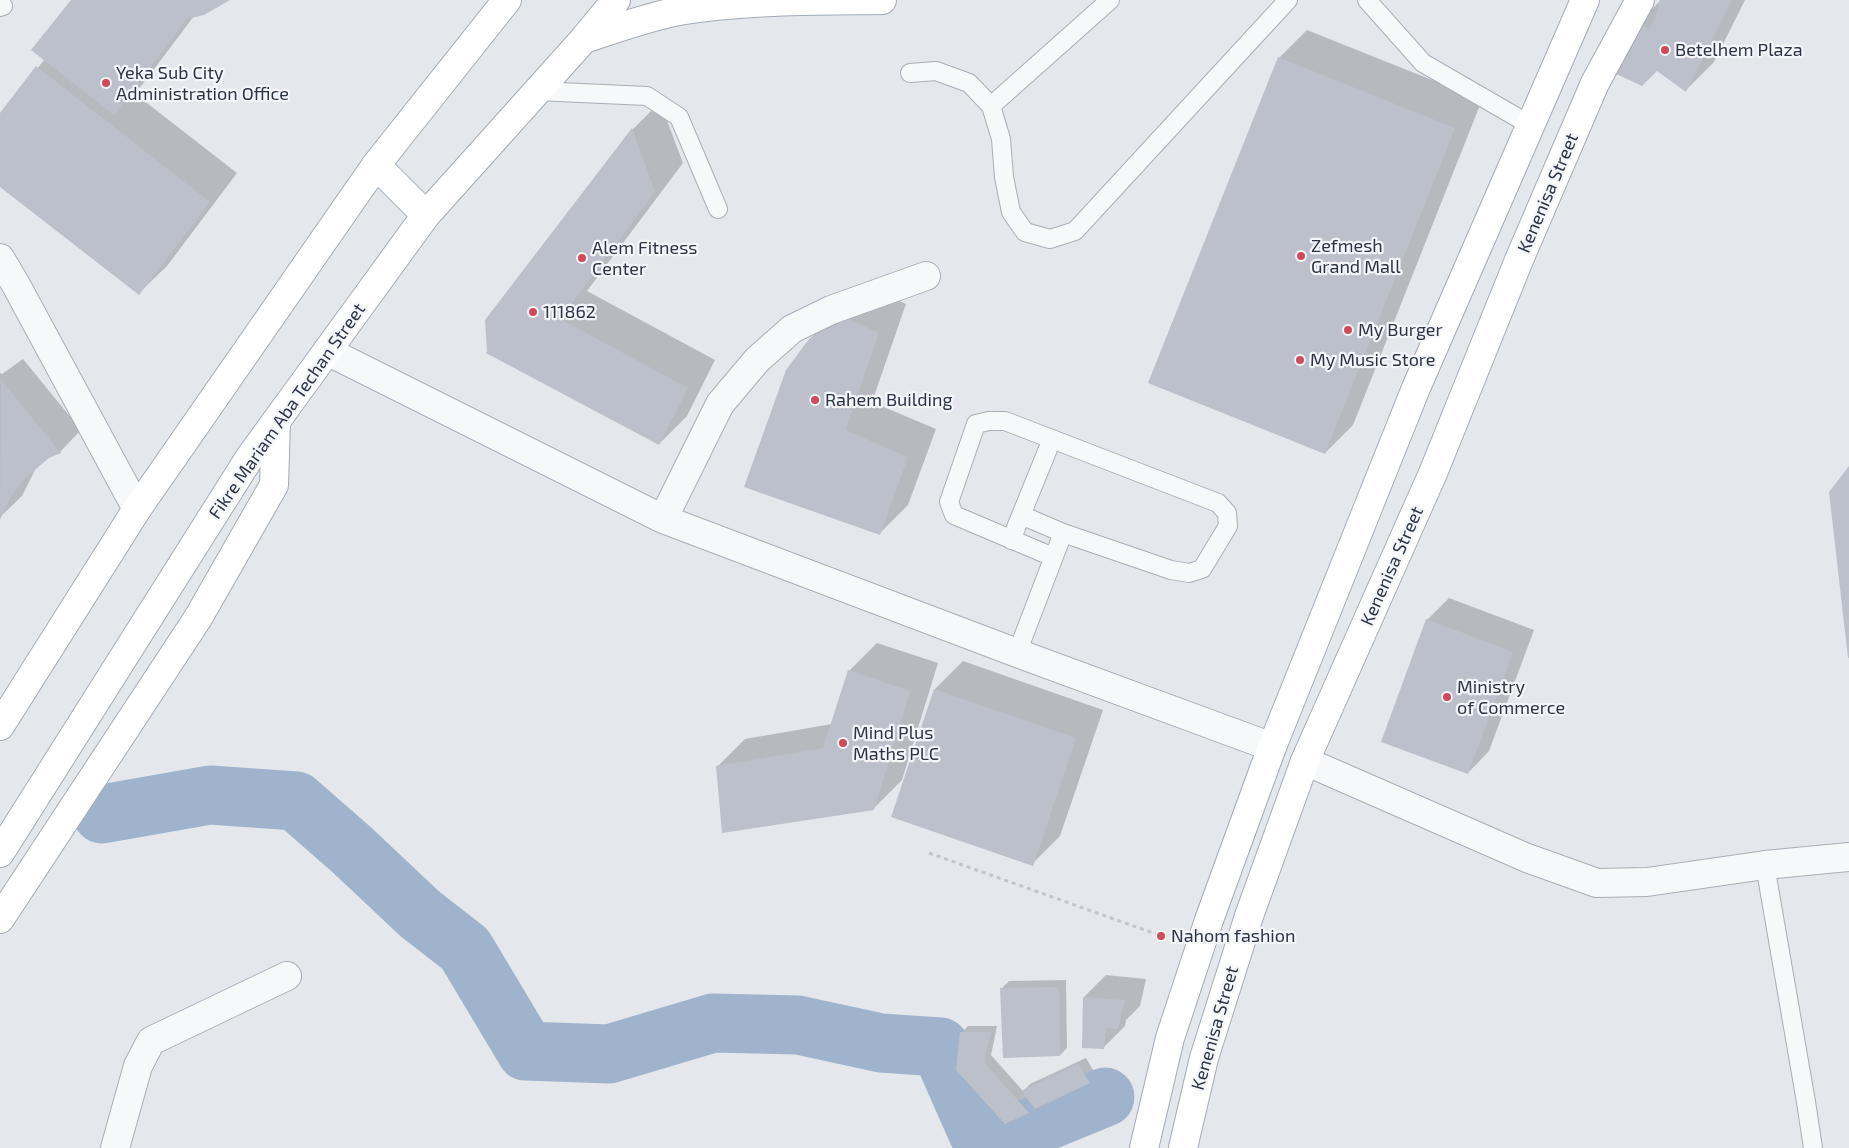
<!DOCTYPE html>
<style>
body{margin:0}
canvas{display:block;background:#e4e7ec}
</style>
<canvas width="1849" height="1148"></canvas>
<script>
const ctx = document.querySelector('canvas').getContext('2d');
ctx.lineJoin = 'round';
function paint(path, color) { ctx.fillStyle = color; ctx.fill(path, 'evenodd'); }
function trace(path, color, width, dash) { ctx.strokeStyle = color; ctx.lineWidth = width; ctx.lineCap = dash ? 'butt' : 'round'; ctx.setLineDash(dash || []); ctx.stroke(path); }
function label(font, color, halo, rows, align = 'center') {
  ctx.font = font + ' "Exo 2",sans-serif'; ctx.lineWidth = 4.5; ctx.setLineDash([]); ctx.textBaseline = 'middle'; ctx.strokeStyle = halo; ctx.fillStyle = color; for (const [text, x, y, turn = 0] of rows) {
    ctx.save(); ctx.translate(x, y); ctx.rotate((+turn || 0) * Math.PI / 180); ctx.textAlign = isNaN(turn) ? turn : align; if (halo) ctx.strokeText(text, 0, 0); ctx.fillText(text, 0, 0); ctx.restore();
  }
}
const shadow = new Path2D(`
 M72,0H228L194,16L142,85L134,93L237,173L167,266L139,293L0,185V115L45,59Z
 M1661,0H1745L1714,62L1686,90L1638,23Z
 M1307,30L1482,100L1353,425L1325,453L1279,58Z
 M660,102L683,163L587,291L715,360L687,416L659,444L486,320L633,129Z
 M873,289L906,304L872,402L936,429L908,505L880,533L810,339L838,311Z
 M23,359L81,430L60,452L48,457L37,466L22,496L0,517V373L2,374Z
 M1449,598L1534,630L1489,751L1468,773L1427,620Z
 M877,643L938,663L902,780L873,809L717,767L745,739L832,724L849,671Z
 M963,661L1103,710L1060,836L1032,864L935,689Z
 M1106,975L1146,979L1140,1006L1126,1020L1125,1026L1103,1048L1084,997Z
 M1066,980L1067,1048L1060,1055L1002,988L1009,981Z
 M968,1026H997L991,1055L1023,1091L1030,1084L1086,1058L1096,1075L1089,1082L1036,1108L1034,1106L1028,1112L1005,1122L961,1033Z`);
const river = new Path2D(`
 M102,814L210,795L296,801L352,850L420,914L465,949L526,1051L609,1054L713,1023L798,1025L881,1043L940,1047L978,1133L1027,1129L1105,1097`);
const building = new Path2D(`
 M71,0H230L204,15L187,19L114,115L31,50Z
 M1660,0H1732L1686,92L1657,71L1642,86L1612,72L1637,23L1650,29L1657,13Z
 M1278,57L1455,128L1325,454L1148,383Z
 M36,66L210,202L139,295L0,187V113Z
 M632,128L655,192L560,319L688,388L659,445L486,353L487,351L485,320Z
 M844,317L879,333L845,430L908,457L880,535L744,487L786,370L809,339Z
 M1,380L61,453L49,458L24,479L11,496L0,520Z
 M1849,466V658H1848L1829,492Z
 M1426,619L1513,652L1468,774L1381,742Z
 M848,670L910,691L874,810L722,833L716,766L823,748Z
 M934,689L1076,738L1033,866L891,817Z
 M1059,987L1060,1056L1003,1058L1000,988Z
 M1083,997L1125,1000L1118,1029L1106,1028L1104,1049L1082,1048Z
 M960,1032H991L984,1062L1029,1113L1005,1124L956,1070Z
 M1078,1064L1090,1083L1035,1109L1021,1091Z`);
const path = new Path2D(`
 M929,853L1170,939`);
const lane = new Path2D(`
 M1367,0L1423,63L1532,126
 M0,7L3,6
 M910,73L936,71L969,83L991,106L1001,139L1004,177L1011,212L1025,232L1050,239L1075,231L1288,0
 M537,91L647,96L679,117L718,209
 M991,106L1110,0
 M1021,515L1063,533L1171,570L1189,573L1202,569L1228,526L1227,513L1218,503L1005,421H989L976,424L949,502L954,515L1053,557
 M1011,540L1052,439
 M1017,653L1063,533
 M1765,865L1806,1102L1813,1148`);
const street = new Path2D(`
 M0,258L16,285L137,509
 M327,351L663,519L1017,653L1272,747
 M663,519L720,404L757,360L792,329L831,310L926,276
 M1305,761L1527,858L1597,883L1647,882L1765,865L1849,857
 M115,1148L138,1066L151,1041L287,976`);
const primary = new Path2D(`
 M584,39C615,29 647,17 679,11C746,0 815,1 882,0
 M376,165L426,215
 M0,726L137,509L376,165L507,0
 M0,853L250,457L426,215L584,39L616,0
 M0,919L198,618L274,485L276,421
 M1144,1148L1170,1038L1209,920L1272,747L1416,388L1585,0
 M1183,1148L1204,1058L1249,916L1305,761L1433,473L1519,260L1595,83L1640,0`);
const markers = [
 [1665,50,5,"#d1495b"],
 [106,83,5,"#d1495b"],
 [1301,256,5,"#d1495b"],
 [582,258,5,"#d1495b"],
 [533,312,5,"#d1495b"],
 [1348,330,5,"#d1495b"],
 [1300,360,5,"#d1495b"],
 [815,400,5,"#d1495b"],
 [1447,697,5,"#d1495b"],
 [843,743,5,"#d1495b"],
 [1161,936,5,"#d1495b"]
];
const poiNames = [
 ["Betelhem Plaza",1675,50],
 ["Yeka Sub City",116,73],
 ["Administration Office",116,94],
 ["Zefmesh",1311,246],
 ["Grand Mall",1311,267],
 ["Alem Fitness",592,248],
 ["Center",592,269],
 ["111862",543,312],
 ["My Burger",1358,330],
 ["My Music Store",1310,360],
 ["Rahem Building",825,400],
 ["Ministry",1457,687],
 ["of Commerce",1457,708],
 ["Mind Plus",853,733],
 ["Maths PLC",853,754],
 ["Nahom fashion",1171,936]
];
const streetNames = [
 ["Kenenisa Street",1548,193,-67],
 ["Fikre Mariam Aba Techan Street",287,411,-55],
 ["Kenenisa Street",1392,566,-66],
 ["Kenenisa Street",1215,1028,-74]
];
paint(shadow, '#0003');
trace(river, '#9fb4cc', 59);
paint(building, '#bbc0ca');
trace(lane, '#a9aeb7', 20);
trace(street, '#a9aeb7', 30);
trace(primary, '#a3abb8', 30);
trace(path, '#c2c5cb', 3, [4, 4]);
trace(lane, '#f7f8fa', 18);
trace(street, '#f7f8fa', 28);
trace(primary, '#fff', 28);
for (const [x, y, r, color] of markers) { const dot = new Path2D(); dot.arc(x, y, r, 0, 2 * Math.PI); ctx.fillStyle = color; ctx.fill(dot); trace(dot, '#f4f6f9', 2); }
label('18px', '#2b3445', '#f4f6f9', poiNames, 'left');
label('18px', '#2b3445', '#f4f6f9', streetNames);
</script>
